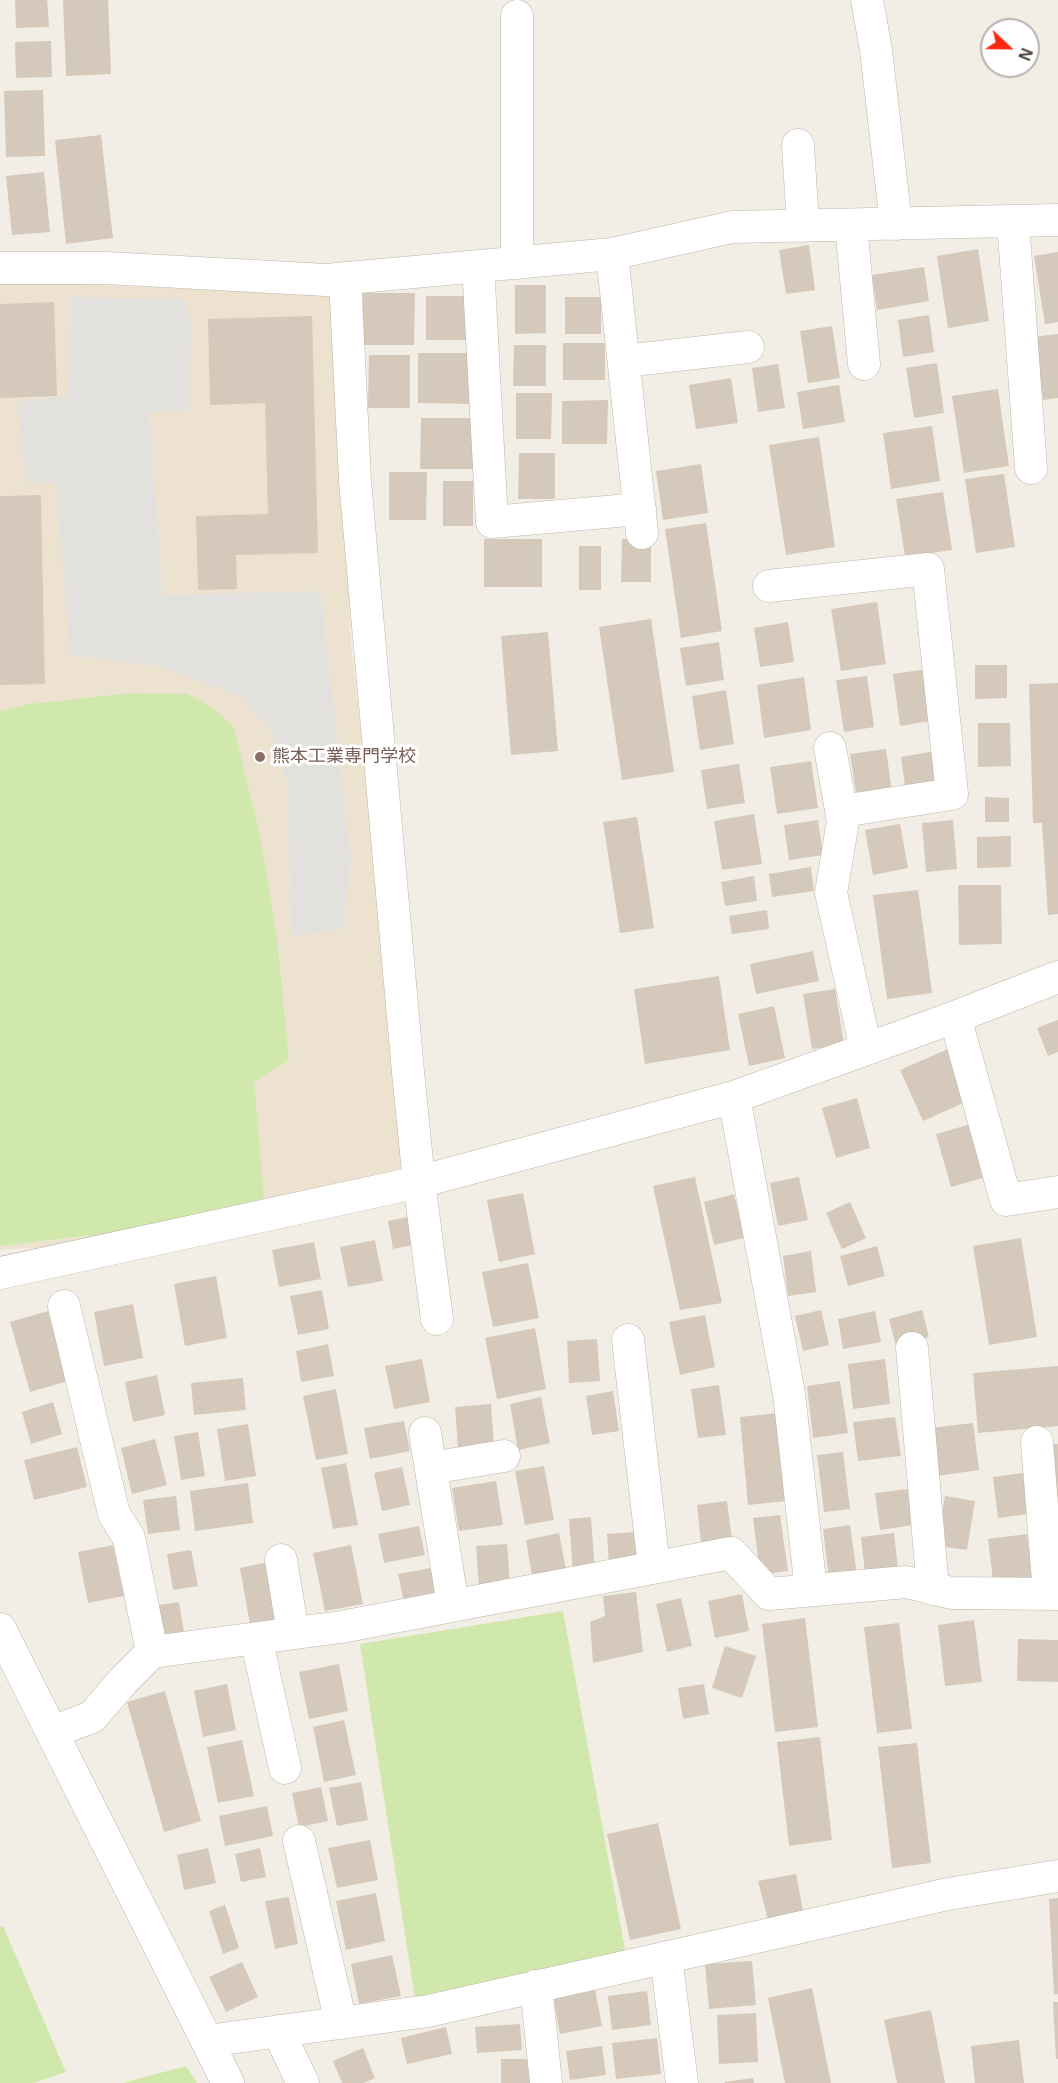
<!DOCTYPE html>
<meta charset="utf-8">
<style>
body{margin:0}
#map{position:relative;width:1058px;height:2083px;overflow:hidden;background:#f3eee5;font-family:Arial,sans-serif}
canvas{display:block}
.north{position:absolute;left:980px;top:18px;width:60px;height:60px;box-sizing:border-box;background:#fff;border:2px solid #b5b2ae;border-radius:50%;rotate:112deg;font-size:16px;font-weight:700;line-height:24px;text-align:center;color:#453e35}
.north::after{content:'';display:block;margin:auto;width:21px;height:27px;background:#fc2813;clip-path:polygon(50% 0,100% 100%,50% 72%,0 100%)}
</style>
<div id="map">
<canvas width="1058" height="2083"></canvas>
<div class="north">N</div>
</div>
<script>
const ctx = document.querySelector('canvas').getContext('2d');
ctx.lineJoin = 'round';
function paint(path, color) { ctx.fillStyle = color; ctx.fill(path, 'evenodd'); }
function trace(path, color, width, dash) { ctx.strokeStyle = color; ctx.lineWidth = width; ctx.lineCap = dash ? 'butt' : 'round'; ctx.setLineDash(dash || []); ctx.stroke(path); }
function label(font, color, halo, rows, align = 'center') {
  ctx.font = font + ' Arial,"Noto Sans JP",sans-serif'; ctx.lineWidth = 6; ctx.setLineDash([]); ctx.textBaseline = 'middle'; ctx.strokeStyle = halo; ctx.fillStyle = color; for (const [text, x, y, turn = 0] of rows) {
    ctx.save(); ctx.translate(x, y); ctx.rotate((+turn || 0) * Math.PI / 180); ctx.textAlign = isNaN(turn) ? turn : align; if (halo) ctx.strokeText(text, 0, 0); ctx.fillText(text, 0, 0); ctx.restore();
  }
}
const education = new Path2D(`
 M0,281L337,295L351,645L412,1165L281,1204L57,1246L0,1250V1246L103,1234L254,1082L289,1060L278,946L261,838L234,728L187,694L130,693L28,704L0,711V685L45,683L41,495L0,496V398L54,303L0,304ZM70,298L189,410L150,411L163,595L321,591L351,860L344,929L291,936L287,782L271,732L240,695L158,666L71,655L56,484L17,402L68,396Z`);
const green = new Path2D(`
 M130,693L187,694L215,709L234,728L261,838L278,946L289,1060L254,1082L264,1200L252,1206L103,1234L0,1246V711L28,704Z
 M563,1611L626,1955L416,2005L360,1644Z
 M3,1926L66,2072L33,2083H0V1927Z
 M186,2066L197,2083H123Z`);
const parking = new Path2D(`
 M70,297L185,299L191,323L189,410L150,412L163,595L321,591L351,860L344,929L291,936L287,782L271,732L240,696L158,666L70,655L56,484L26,482L17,402L68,396Z`);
const building = new Path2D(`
 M15,0H47L49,27L16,28Z
 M63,0H108L111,74L66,76Z
 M51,41L52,77L16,78L15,42Z
 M43,90L45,156L6,157L4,91Z
 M101,135L113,238L66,244L55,140Z
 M44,172L50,232L12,235L6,176Z
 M809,245L815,290L786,294L779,250Z
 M978,249L989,321L948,328L937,256Z
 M1058,252V322L1045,324L1034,256Z
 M924,267L929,301L877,310L872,275Z
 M515,285H546V333L515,334Z
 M363,293H415L414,345H362Z
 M426,296H470V340H426Z
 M565,297H601V334H565Z
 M54,302L57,396L0,398V304Z
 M929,315L934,352L903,357L898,320Z
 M312,316L318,553L236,555L237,589L198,590L196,516L268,514L265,403L210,405L208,319Z
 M832,326L840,378L808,383L800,331Z
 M1058,334V398L1043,400L1033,337Z
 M563,343H605V380H563Z
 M514,345H546V386H513Z
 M418,353H473V404L418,403Z
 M369,355H410V408H368Z
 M937,363L944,413L914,418L906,368Z
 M778,364L785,408L758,412L752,368Z
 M731,378L738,423L696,429L689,385Z
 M839,385L845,422L803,429L797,392Z
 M998,389L1009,466L964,473L952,396Z
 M516,393H552L551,439H516Z
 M608,400L607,444H562V401Z
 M421,418H475V469H420Z
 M932,426L940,481L891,489L883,433Z
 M819,437L835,547L786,555L769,445Z
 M519,453H555V499H518Z
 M701,464L708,513L663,520L656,471Z
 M389,472H427L426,520H389Z
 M1004,474L1015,547L976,553L965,479Z
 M443,481H473V526H443Z
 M943,492L952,550L905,557L896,499Z
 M41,495L45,684L0,685V496Z
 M706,523L722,631L681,638L665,529Z
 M484,539H542V587H484Z
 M622,539H651V582H621Z
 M579,546H601V590H579Z
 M877,602L886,664L841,671L831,609Z
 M651,619L674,772L622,780L599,627Z
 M788,622L794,662L760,667L754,628Z
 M548,632L558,751L511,755L501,636Z
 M719,642L724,680L686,686L680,648Z
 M975,665H1007V698L975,699Z
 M928,669L936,720L900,726L893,674Z
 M867,676L874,727L844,732L836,680Z
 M804,677L811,730L764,738L757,685Z
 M1058,683V914L1048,915L1042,823H1033L1029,684Z
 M726,690L734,744L700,750L692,696Z
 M978,723H1010L1011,766L978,767Z
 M886,749L892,793L857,799L850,754Z
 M936,751L942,788L906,793L901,757Z
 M811,761L818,808L777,814L770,767Z
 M739,764L745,803L707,809L701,770Z
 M985,797L1009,798V822H985Z
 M754,814L762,864L722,870L714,821Z
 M637,817L654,928L620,933L603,822Z
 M818,820L823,855L789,860L784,825Z
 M953,820L957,869L926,872L922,823Z
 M900,824L908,868L873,875L865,830Z
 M1011,836V867L977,868V837Z
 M811,867L814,891L772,897L769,874Z
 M754,876L757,901L725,906L721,882Z
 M958,885H1001L1002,944L959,945Z
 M918,890L932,993L887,999L873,895Z
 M767,910L769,929L732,934L729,916Z
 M813,951L819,981L756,994L750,964Z
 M719,976L730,1050L645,1064L634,989Z
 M835,989L844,1044L812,1049L803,994Z
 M774,1006L785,1058L749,1066L738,1014Z
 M1058,1020V1052L1048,1056L1037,1028Z
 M948,1049L970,1100L923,1121L900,1070Z
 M857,1098L870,1148L836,1158L822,1108Z
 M971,1124L986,1177L951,1187L936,1134Z
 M695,1177L722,1303L680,1310L653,1186Z
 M799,1177L808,1220L778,1226L770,1183Z
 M523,1193L535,1254L499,1262L487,1200Z
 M734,1194L744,1238L714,1245L704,1202Z
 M850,1202L866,1238L842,1249L826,1213Z
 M408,1217L413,1245L393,1249L388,1221Z
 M1021,1238L1037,1337L989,1345L973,1246Z
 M375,1240L383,1281L348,1287L340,1247Z
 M314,1242L321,1279L279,1287L272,1250Z
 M877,1246L885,1276L848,1286L840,1256Z
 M811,1251L816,1292L788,1296L783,1256Z
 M528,1263L539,1318L493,1327L482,1272Z
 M216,1276L227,1338L185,1346L174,1284Z
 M322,1290L329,1329L298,1335L290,1296Z
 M133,1304L143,1358L104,1366L94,1312Z
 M821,1310L829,1345L803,1351L795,1316Z
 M922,1310L929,1337L896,1346L889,1319Z
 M48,1311L68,1381L30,1392L10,1322Z
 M875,1311L881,1342L843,1349L838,1319Z
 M705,1315L715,1367L680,1375L669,1322Z
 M535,1328L546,1389L497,1399L485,1338Z
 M597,1339L600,1381L569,1383L567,1341Z
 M328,1344L334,1376L301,1382L296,1351Z
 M422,1359L430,1402L394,1409L385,1366Z
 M885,1359L890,1404L853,1409L848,1364Z
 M1058,1366V1426L978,1433L973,1373Z
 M157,1375L165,1415L133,1422L125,1382Z
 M243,1378L246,1410L194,1415L191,1383Z
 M840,1381L848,1433L813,1438L807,1386Z
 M719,1385L726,1435L698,1438L691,1389Z
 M336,1389L348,1454L316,1460L303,1396Z
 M613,1391L619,1431L592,1435L586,1396Z
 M541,1397L550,1443L518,1450L510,1404Z
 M53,1402L62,1434L31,1444L22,1412Z
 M491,1404L494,1446L458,1448L455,1407Z
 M779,1413L787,1501L748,1505L740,1417Z
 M895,1417L901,1456L858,1461L853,1422Z
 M404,1421L410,1451L370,1459L364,1428Z
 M973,1423L979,1470L937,1476L931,1428Z
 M248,1424L256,1476L225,1481L217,1429Z
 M198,1432L205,1476L181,1480L174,1436Z
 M155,1439L167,1485L132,1494L121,1448Z
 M1051,1444H1058V1506L1056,1507Z
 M77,1447L87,1487L34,1500L24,1460Z
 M843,1452L850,1509L824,1512L817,1455Z
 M346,1463L358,1525L333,1529L321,1468Z
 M544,1466L554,1520L525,1525L515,1471Z
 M402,1467L410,1505L382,1511L374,1473Z
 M1023,1473L1028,1514L998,1518L993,1477Z
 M496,1481L503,1525L459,1531L452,1488Z
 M248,1483L253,1523L195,1531L190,1491Z
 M908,1489L913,1525L880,1530L875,1493Z
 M176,1496L180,1530L148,1534L143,1500Z
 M945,1496L975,1501L967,1550L937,1546Z
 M727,1501L732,1540L701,1543L697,1505Z
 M780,1515L788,1571L760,1575L753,1518Z
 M591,1517L595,1571L573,1573L569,1519Z
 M850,1525L857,1575L829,1579L823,1529Z
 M419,1526L425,1555L384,1563L378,1534Z
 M635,1532L637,1565L609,1566L607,1534Z
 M559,1533L567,1575L533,1581L526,1540Z
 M894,1533L898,1569L865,1573L861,1537Z
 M1027,1534L1033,1583L994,1588L988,1539Z
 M507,1544L510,1585L479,1587L476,1546Z
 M113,1545L124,1596L88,1603L78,1552Z
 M351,1545L363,1604L325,1611L313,1553Z
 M191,1550L198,1586L173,1590L167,1554Z
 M268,1562L280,1625L251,1630L240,1568Z
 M431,1568L438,1601L405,1607L398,1574Z
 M636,1592L643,1652L593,1663L590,1622L605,1616L603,1596Z
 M742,1594L749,1631L715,1638L708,1601Z
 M681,1598L692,1646L667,1652L656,1604Z
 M179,1602L185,1639L157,1643L152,1606Z
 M805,1618L818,1727L775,1732L762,1624Z
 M974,1620L982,1682L945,1686L938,1625Z
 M899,1623L912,1729L877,1733L864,1627Z
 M1018,1639L1058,1640V1682L1017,1681Z
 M725,1646L756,1656L742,1698L712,1688Z
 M339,1664L348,1711L309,1719L299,1672Z
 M227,1684L236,1730L203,1737L194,1691Z
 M704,1684L709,1714L683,1719L678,1688Z
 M165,1691L201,1821L164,1832L127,1702Z
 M344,1720L356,1775L324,1782L313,1727Z
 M820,1737L832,1840L789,1846L777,1742Z
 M242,1740L254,1796L218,1803L207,1747Z
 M917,1743L931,1863L892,1868L878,1747Z
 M361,1782L368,1820L337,1826L329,1788Z
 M321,1787L328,1821L299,1827L292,1793Z
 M267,1806L273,1836L225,1846L219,1816Z
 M658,1823L681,1929L630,1940L607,1834Z
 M370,1840L378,1880L337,1888L328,1848Z
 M208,1848L216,1883L184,1890L177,1855Z
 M260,1848L266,1877L241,1882L235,1854Z
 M796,1874L803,1911L768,1920L758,1881Z
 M376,1893L385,1941L346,1950L336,1901Z
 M289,1897L298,1944L275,1949L265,1901Z
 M1058,1898V1994L1054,1995L1049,1899Z
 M225,1905L239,1948L223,1954L209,1911Z
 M392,1955L401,1996L359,2004L351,1964Z
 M752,1961L756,2005L709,2009L705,1964Z
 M242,1962L258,1997L226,2012L209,1977Z
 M812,1988L831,2083H785L768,1998Z
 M595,1989L602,2026L560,2034L553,1997Z
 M647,1991L651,2025L612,2030L608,1996Z
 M1053,2002H1058V2059H1056Z
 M931,2010L945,2083H897L884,2020Z
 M756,2013L758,2062L719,2064L717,2015Z
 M520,2024L522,2050L477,2053L475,2027Z
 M446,2027L452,2054L407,2064L401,2038Z
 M657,2038L661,2074L616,2079L612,2043Z
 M1019,2040L1024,2083H975L971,2046Z
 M602,2046L606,2075L570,2080L566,2051Z
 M363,2048L375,2078L364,2083H342L333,2061Z
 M501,2059H531L532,2083H501Z
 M753,2078L754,2083H725V2082Z`);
const minor = new Path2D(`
 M867,0L876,50L896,224
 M517,16V263
 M798,145L803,226
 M1013,221L1031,468
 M851,225L864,364
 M612,254L642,533
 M0,268H107L326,280L612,254L732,227L1058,220
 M345,278L355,481L408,1072L419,1182L437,1319
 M479,283L492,522L640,509
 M624,361L748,347
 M769,586L928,569L952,794L842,811
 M830,748L843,821L831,893L866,1049
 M955,1017L1006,1200L1058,1192
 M734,1097L789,1394L811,1590
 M0,1273L419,1182L734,1097L955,1017L1058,977
 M64,1306L114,1514L129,1538L152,1652
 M628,1340L654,1567
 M912,1348L933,1589
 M425,1433L453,1605
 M1037,1442L1049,1594
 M431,1468L504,1456
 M281,1560L293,1633
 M0,1629L228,2083
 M256,1638L285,1768
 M52,1732L92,1717L123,1681L152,1652L341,1627L731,1553L769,1594L906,1582L952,1593L1058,1594
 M299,1841L341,2023
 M666,1957L682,2083
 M536,1986L546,2083
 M278,2031L303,2083
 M207,2041L428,2011L948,1894L1058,1876`);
const markers = [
 [260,757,6,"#8d6e63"]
];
const educationNames = [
 ["熊本工業専門学校",272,757]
];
paint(education, '#ece2cf');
paint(green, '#d1e8ad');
paint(parking, '#e3e1dd');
paint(building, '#d4c9ba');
trace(minor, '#beb5a8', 33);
trace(minor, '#fff', 32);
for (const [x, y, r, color] of markers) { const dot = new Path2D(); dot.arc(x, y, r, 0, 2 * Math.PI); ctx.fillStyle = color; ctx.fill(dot); trace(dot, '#fff', 2); }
label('18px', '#785e54', '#fff', educationNames, 'left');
</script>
